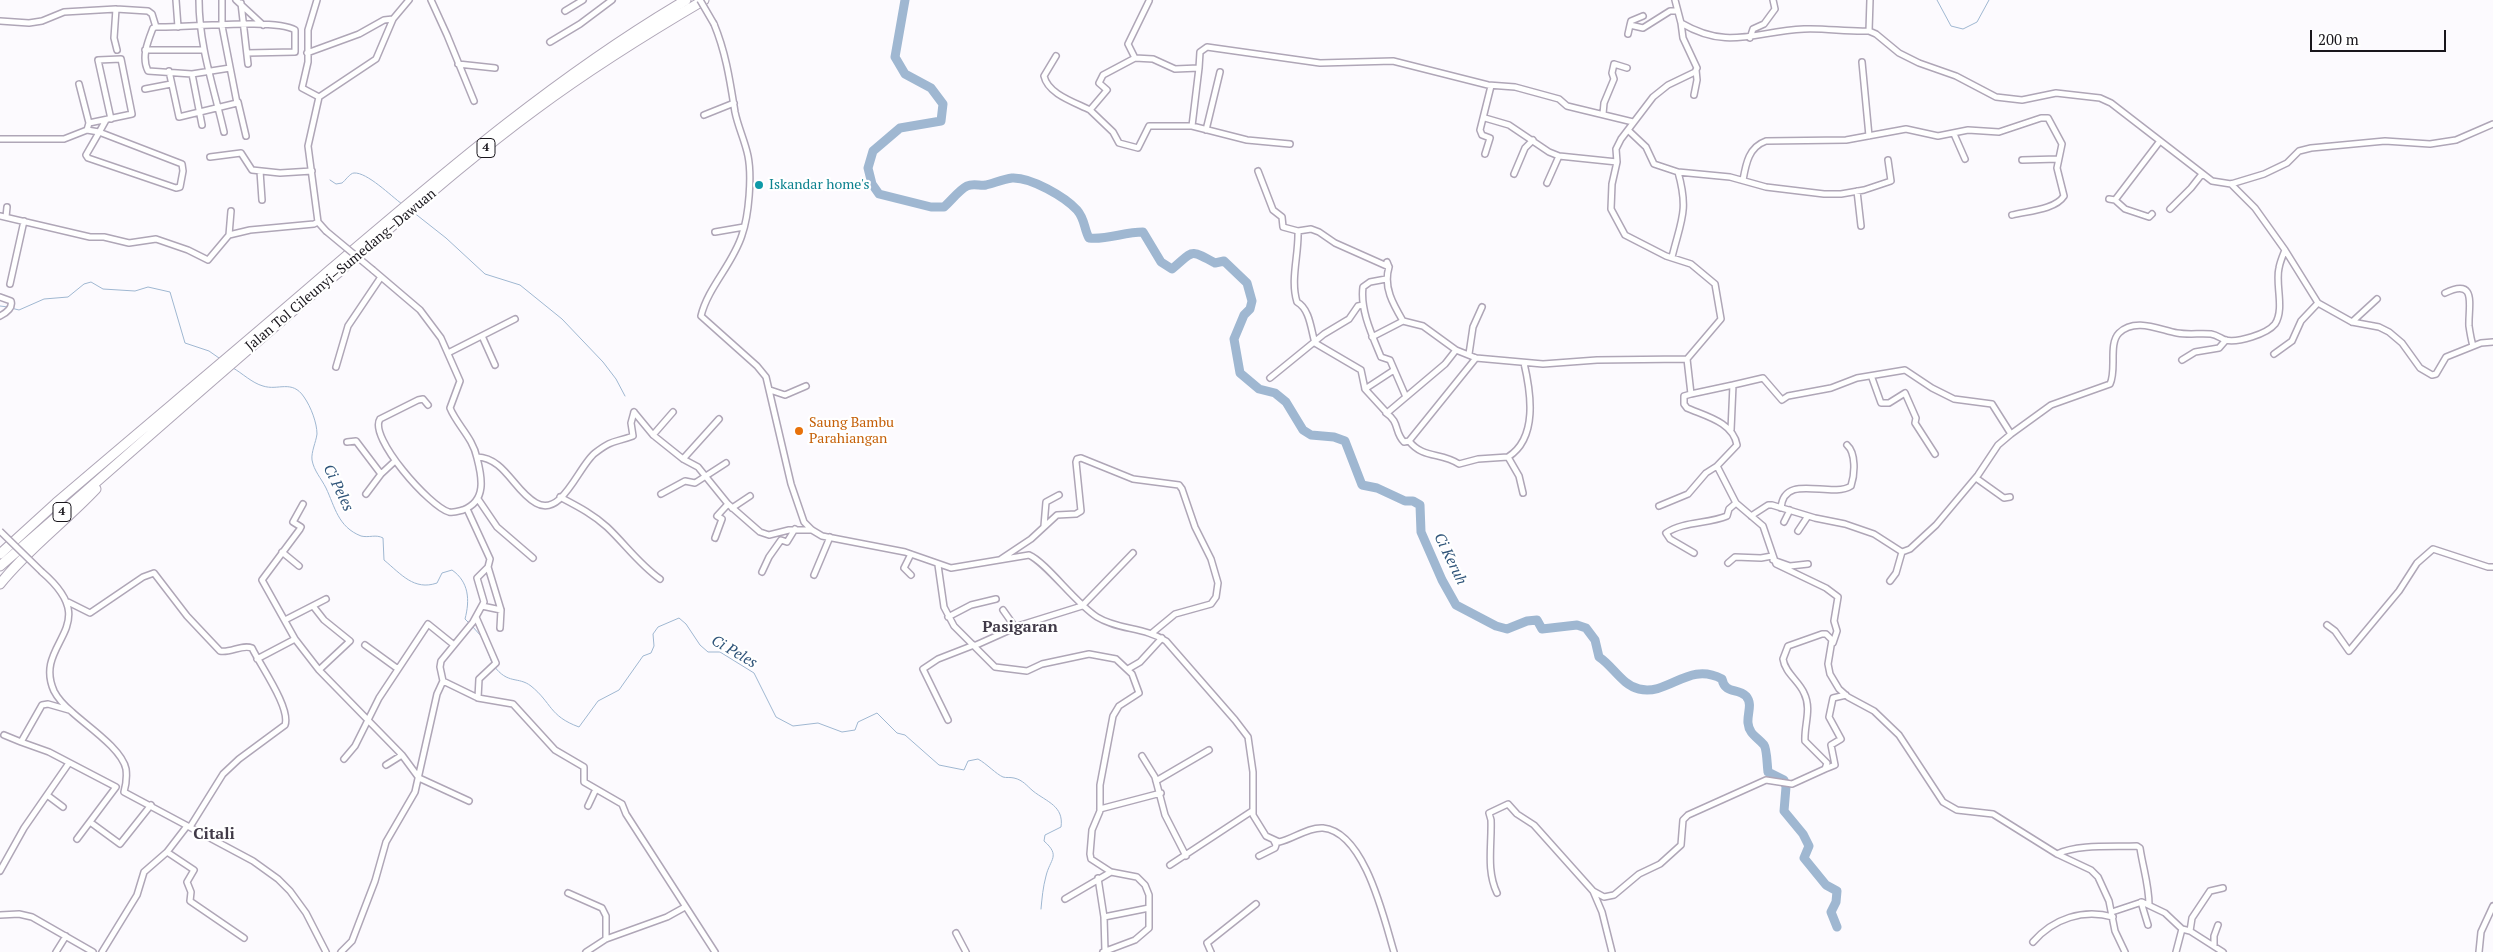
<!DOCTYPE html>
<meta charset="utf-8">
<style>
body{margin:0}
#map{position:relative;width:2493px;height:952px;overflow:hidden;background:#fcfafe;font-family:"PT Serif",serif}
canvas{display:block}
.scale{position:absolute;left:2310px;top:30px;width:136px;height:22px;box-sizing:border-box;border:2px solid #19161c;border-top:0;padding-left:6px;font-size:15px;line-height:18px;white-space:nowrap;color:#19161c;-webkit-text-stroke:4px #fff;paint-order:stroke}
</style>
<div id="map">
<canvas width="2493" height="952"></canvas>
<div class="scale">200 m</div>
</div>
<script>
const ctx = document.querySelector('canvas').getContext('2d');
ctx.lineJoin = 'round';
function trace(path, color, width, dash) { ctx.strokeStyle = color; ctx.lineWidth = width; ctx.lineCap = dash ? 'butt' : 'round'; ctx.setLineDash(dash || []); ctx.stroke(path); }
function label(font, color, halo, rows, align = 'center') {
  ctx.font = font + ' "PT Serif",serif'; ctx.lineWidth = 4.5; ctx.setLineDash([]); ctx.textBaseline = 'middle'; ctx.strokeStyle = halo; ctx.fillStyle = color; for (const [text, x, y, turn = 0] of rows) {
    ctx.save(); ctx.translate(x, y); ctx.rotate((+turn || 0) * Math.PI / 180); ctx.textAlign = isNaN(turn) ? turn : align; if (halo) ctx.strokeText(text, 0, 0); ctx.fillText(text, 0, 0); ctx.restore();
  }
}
const stream = new Path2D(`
 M1937,0L1951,26L1963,29L1977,22L1989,0
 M330,180L336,184L342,183C345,181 350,173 354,173C367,172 391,196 402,204
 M413,212L446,238L485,274L520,285L562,319L603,362L616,379L625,396
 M0,306L8,307
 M11,308L19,310L44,299L68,297L84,284L91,282L103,289L135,291L148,287L170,292L185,343L209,351L219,358
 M233,368C242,373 252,383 263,386C278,391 292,379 304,397C311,407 317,423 317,434C316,442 311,452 312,460C314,471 321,478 326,488C335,507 338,527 361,536C369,538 376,534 383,538L384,560C401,574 414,591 437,583L442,573L452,570C469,582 470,600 465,619L469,623
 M472,626L481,636
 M486,646L492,663
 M494,666C508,685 518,676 531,686C552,703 549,716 579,727L598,701L619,690L643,656L651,653L654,646L653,634L658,627L679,618L686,624L700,645L708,652H720L754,673L776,717L793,726L818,723L842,732L855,730L858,722L877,713L897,733L905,735L939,765L964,770L968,761L978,759C987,764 996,774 1003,777C1006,778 1010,777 1014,778C1023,780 1027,786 1033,791C1047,802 1064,806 1061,827L1045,835L1044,841C1061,856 1050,859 1046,876C1043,887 1042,898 1041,909`);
const river = new Path2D(`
 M905,0L895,57L905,74L931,88L943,104L941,121L900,128L873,151L868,168L872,184L879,194L931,207H944C951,201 959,190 967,186C973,183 980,186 986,185C994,183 1004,179 1012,178C1031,177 1065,197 1077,210C1085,219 1084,229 1089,238C1107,240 1124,232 1143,232L1161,262L1172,269C1194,251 1188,248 1215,263L1224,261L1247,283L1252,301L1250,309L1244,315L1234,339L1240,373L1259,389L1275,393L1286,402L1303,430L1311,435L1334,437L1345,441L1362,485L1377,488L1405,501H1413L1420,505L1421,532L1442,580L1456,605L1496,626L1507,629L1527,621L1537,620L1542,629L1577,625L1586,628L1595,640L1599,657C1613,666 1622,685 1639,689C1669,696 1688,661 1722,679C1725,694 1737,688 1746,696C1753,704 1747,714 1748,723C1749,734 1757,737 1764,745C1767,749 1767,765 1768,772L1784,780L1786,787L1784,811L1803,834L1809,846L1804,858L1826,885L1837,891L1836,902L1831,912L1837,927`);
const street = new Path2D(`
 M176,0L178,27
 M199,0C199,46 214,88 224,132
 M236,0L263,25
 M317,0L308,30V62L302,88L319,97
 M431,0L447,35L474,101
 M1675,0L1681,23C1729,51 1755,31 1804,29C1826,28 1847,32 1869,31L1876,34L1899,53L1919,63L1956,76L1996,97L2022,100L2056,93L2100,98L2111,103L2212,181L2231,184L2264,174L2287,163L2299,151L2311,148L2385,141L2430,144L2456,140L2493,124
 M1149,1L1128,44L1135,58L1153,59L1175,69L1199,68L1200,52L1207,47L1320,63L1393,61L1488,85L1515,87L1559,99L1567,106L1633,122
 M241,3L248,64
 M116,9L114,38L117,50
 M565,11L583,0
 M1643,16L1631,21L1630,25L1643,28L1670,11H1677
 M0,21L29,23L42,21L64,12L116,9L148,11L152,14L156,27C185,28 275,18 295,30V52L247,53
 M1681,23L1683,38L1697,68L1695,72L1668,85L1653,97L1621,139L1616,149L1617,162L1612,184L1611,209L1625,235L1666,256L1691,264L1715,284L1721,319L1687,359
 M714,24C726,53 730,81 735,112C738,127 745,141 748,156C752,176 749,215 742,235C733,264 708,287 701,316L757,366L766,377L791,484L804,522L812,530L822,536L905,552L951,568L1029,555C1047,563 1075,603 1097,617C1118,630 1145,627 1166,641L1235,720L1248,737L1253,772V815L1266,836L1279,842C1293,839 1308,827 1323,828C1365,832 1384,919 1394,952
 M156,27L153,28C148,41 141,57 148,71L192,74L230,68
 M1869,31L1870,0
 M1628,34L1630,25
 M1750,38L1753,29L1764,24L1775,9L1773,0
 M550,42L580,24L612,0
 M145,50H203
 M307,53L359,34L384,20L393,19
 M1056,56L1044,76C1048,94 1074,102 1090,110L1107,90L1099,83L1103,75L1135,58
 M1862,62L1869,136
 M458,64L495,68
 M169,71L179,117L237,103L222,26V0
 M192,74L202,125
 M79,84L89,123
 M145,89L171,84
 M1694,95L1697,80L1696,70
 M238,102L246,136
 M1090,110L1113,132L1119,143L1138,148L1149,126H1192L1199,68
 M1603,114L1604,103L1614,79L1612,73L1614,64L1627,68
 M704,115L734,103
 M1485,118L1509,125L1549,152L1559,156L1617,162
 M1192,126L1247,140L1290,144
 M87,130L99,132L182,164L183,171L180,187L176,188L88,158L86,155C93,143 100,131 106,120
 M1206,130L1220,72
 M1628,130L1646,147L1654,164L1678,172L1730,177L1766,187L1824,194H1841L1864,190L1891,181L1888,160
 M1954,134L1965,159
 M0,139H64L87,130L89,123L132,114L121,59L98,60L111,119
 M1485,154L1490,138L1482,135L1480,130L1491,86
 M210,157L241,153L252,170L280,173L312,171
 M2022,160L2058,159
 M260,171L262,200
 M1258,171L1273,210L1282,217L1283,227L1298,231
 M1514,174L1525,148L1533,140
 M1743,180C1746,163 1749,147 1766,141L1846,140L1906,129L1938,136L1968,130L1999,132L2041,118H2048L2062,144L2057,168L2064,196C2055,210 2027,211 2012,215
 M1547,183L1559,156
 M1857,191L1861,226
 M2109,199L2115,200L2125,209L2149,217L2152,214
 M2115,200L2160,141
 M2170,209L2191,188L2202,174
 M0,216L90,237H104L129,243L156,239L188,250L208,260L229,235L250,230L314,224L318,222
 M6,217L7,207
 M326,231L318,222L308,146L319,97L376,59L393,19L409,0
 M715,232L744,227
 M229,235L231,211
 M2285,250L2318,303L2352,322L2379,327L2389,332L2402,343L2420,368L2432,375L2436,374L2446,357L2481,343L2493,342
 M1672,257C1681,220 1689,211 1678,172
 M1387,262L1389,267C1383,287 1393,304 1403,321L1423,326L1456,350L1476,358L1543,364L1597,360L1687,359L1691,394L1733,385L1731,430
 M1389,267L1335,243L1319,232L1311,229L1298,231C1299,254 1290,280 1297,302C1310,309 1311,330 1315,343L1361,370L1365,389L1387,413L1445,364L1456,350
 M373,270L420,310L441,338L460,381L450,408C457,425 473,438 477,458C482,477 487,501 463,510C459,511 454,513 449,512C430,507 368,437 380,419L418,400L423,399L428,405
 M1386,279L1370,282L1363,287C1360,310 1372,335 1381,357L1390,360L1406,397
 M10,284L24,221
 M2445,293C2478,277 2468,307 2469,326C2470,333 2471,339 2473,346
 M0,297L11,301C13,308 6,313 0,316
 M2352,322L2377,299
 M482,336L495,365
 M1372,337L1403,321
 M448,353L515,319
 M1469,354L1473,327L1482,307
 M2274,354L2292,341L2301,321L2318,303
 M1476,358L1409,441C1423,459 1441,452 1459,464L1478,459L1508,457
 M2182,360L2195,352L2219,348L2226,340
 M336,367L348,326L381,277
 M1270,378L1324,334L1349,319L1358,306L1363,305
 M1872,378L1881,403H1889L1905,393L1916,418L1915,423L1935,454
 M1733,385L1763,378L1782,400L1788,396L1831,388L1857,378L1905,370L1932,388L1954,399L1992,404L2011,434
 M1365,389L1394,370
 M770,390L785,395L806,386
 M1691,394L1684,396V404L1687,408C1705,416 1733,422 1737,445L1717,466L1736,503L1763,526L1776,564L1826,588L1838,597L1834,621L1837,631L1833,643
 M634,412L653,435L683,459L698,467L728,504L760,532L769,535L789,530H812
 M1386,413C1400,422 1394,432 1404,442L1409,441
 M653,435L673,412
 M347,442L356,441L381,474
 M477,457C505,458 514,491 536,503C562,518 579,465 595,453C613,439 614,443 633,436L631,423L634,412
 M683,459L719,419
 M1976,478L2004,498L2010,497
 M1523,493L1519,476L1508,457C1538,438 1531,393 1524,363
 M366,494L381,474L395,461
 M661,494L685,481L695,483L726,463
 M560,497C577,506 593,514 607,527C625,544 639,564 660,579
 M478,499L497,527L533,558
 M1659,506L1688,494L1706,473L1717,466
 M732,508L750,496
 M1781,508C1784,472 1831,499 1851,486C1855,474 1856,453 1847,445
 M1751,516L1768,505H1772L1815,518L1845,524L1874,534L1902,552
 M1784,522L1790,510
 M1044,526L1046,502L1059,495
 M1798,531L1808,516
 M715,538L722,519L717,516L728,504
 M282,552L299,566
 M1694,553L1670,539L1666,533C1684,521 1708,524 1727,516L1729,509L1736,503
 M911,554L904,568L911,575
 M1001,559L1031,539L1057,515L1076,514L1081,511L1076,462L1077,459L1081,458L1133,479L1179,485L1182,489L1195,527L1211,559L1218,583L1216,597L1211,604L1175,614L1152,633
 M1773,560L1790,566L1808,564
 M1728,563L1735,557L1761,558L1772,556
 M938,565L944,607L954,626L995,667L1027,671L1042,664L1089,654L1116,659L1132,674L1139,693L1119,706L1113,716L1100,785V811L1092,830L1090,854L1091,859L1111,872L1137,877L1145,885L1149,895V928L1135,940L1103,952
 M488,567L501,610L500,628
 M42,572C106,627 32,642 54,691C58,699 65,706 72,712C87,726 122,749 126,769C127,777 126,785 124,792L253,861L278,879L290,891L306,913L326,952
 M762,572L769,557L781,540L787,542L795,529
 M814,575L830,537
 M1890,581L1896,573L1902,552L1910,549L1936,525L1978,475L1998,445L2011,434L2051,405L2110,384C2117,370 2108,344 2119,333C2135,317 2160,330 2177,333C2189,335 2200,333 2211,334C2217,335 2220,338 2225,340C2238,343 2267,334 2275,324C2285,309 2275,284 2279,268C2280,262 2283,255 2285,250L2255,208L2231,184
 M68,602L90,613L143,577L154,573L187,616L220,651C231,653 242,644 252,648C260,665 291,708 285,725L239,759L223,774L190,827
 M313,606L324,620L350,641L319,670
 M482,606L501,610
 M1003,610L1015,627
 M476,617L496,663L479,679L478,698
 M948,617L971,605L996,599
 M285,620L326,599
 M2327,625L2335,631L2349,651L2399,591L2417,563L2433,549L2488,567H2493
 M295,639L319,670L402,755
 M365,645L398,669
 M974,646L1021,625L1082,606L1133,553
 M257,659L295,639L262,580L300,529L301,527L293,522L303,504
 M1128,669L1140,662L1162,638
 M443,681L478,698L513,704L555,750L584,767V782L622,804L626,814L715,952
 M69,710L48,704L42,705L21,742L49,752L116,787L77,839
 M948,720L923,669L938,659L974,645
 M4,735L21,742
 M1142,756L1155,777L1165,815L1186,856
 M344,759L355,746L379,698L428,624L454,645
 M386,765L402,755L419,778L469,801
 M1825,769L1835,765L1831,745L1841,739L1829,717L1833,698L1846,695
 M1156,781L1209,750
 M47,795L63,807
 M588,806L596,789
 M1100,809L1161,793
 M90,822L120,844L151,805
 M167,852L194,870L187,882L191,892L190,901L244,938
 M2057,854C2078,844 2113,847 2137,846L2140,848C2143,868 2149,885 2149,905
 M1259,856L1275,848L1276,845L1274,841
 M1170,865L1252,811
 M0,871L24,828L69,763
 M1098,878L1104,917L1105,951
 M568,893L602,908L606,916V939
 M1497,893C1486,870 1492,845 1491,820L1489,813L1508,804L1517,814L1534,825L1593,891
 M1065,899L1111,872
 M2141,902L2148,925
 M2112,912L2142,902L2165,913L2182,929L2190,931L2223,952
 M0,915L19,914L32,917L93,952
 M1104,917L1149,908
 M2190,931L2192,918L2210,891L2223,888
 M956,933L966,952
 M2033,942C2054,918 2083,909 2113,917
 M2214,946V936L2218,925
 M56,952L66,936
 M102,952L137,895L144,872L167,852L187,826
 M341,952L352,941L375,881L386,842L415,792L437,694L443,681L440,667L441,661L473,622L484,602L477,578L488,567L490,559L467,509
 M586,952L606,939L667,917L685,907
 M1211,952L1207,943L1256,904
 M1612,952L1602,912L1593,891L1604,897L1614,895L1639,874L1660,864L1681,845L1683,820L1688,815L1766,780L1792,784L1825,769L1827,763L1805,741C1804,725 1812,709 1804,693C1799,681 1785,673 1783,659L1788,646L1822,634H1826L1832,640L1828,664L1830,674L1839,689L1848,697L1874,711L1899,735L1943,802L1957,810L1993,814L2057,854L2091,870L2098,877L2109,901L2115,931L2125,952
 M2176,952L2182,929
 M2479,952L2481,932L2493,906`);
const highway = new Path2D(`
 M0,554L56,503C147,425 240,348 331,269C445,172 557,76 686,0
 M0,566C111,470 220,372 333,277C400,220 465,161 536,109C590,69 646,34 704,0
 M0,584C28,549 65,522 96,489`);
const streetBridge = new Path2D(`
 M700,0L714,24
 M326,231L373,270
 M0,531L42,572`);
const markers = [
 [759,185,5,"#0f9aa8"],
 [799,431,5,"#e8710a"]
];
const shields = [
 [486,148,18],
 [62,512,18]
];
const shieldNames = [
 ["4",486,148],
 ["4",62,512]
];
const cultureNames = [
 ["Iskandar home's",769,185]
];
const streetNames = [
 ["Jalan Tol Cileunyi–Sumedang–Dawuan",341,270,-40]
];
const foodNames = [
 ["Saung Bambu",809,423],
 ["Parahiangan",809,439]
];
const waterNames = [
 ["Ci Peles",338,488,64],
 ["Ci Keruh",1450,559,64],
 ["Ci Peles",734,652,30]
];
const quarterNames = [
 ["Pasigaran",1020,627],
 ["Citali",214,834]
];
trace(stream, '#9fb7d1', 1);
trace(river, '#9fb7d1', 9);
trace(street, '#afa6b7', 8);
trace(highway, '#afa6b7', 11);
trace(street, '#fff', 5);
trace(highway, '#fff', 9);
trace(streetBridge, '#afa6b7', 8, []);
trace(streetBridge, '#fff', 5);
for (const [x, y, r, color] of markers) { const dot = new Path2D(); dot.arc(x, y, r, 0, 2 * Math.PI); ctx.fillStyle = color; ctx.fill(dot); trace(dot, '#fff', 2); }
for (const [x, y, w] of shields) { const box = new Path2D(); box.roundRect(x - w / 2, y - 9.5, w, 19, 4); ctx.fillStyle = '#fff'; ctx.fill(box); trace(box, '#19161c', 1); }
label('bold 12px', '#19161c', null, shieldNames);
label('14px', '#0d838f', '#fff', cultureNames, 'left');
label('14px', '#19161c', '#fff', streetNames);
label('14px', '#c56008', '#fff', foodNames, 'left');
label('italic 15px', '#2f5479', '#fff', waterNames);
label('bold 16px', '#413a48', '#fff', quarterNames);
</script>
